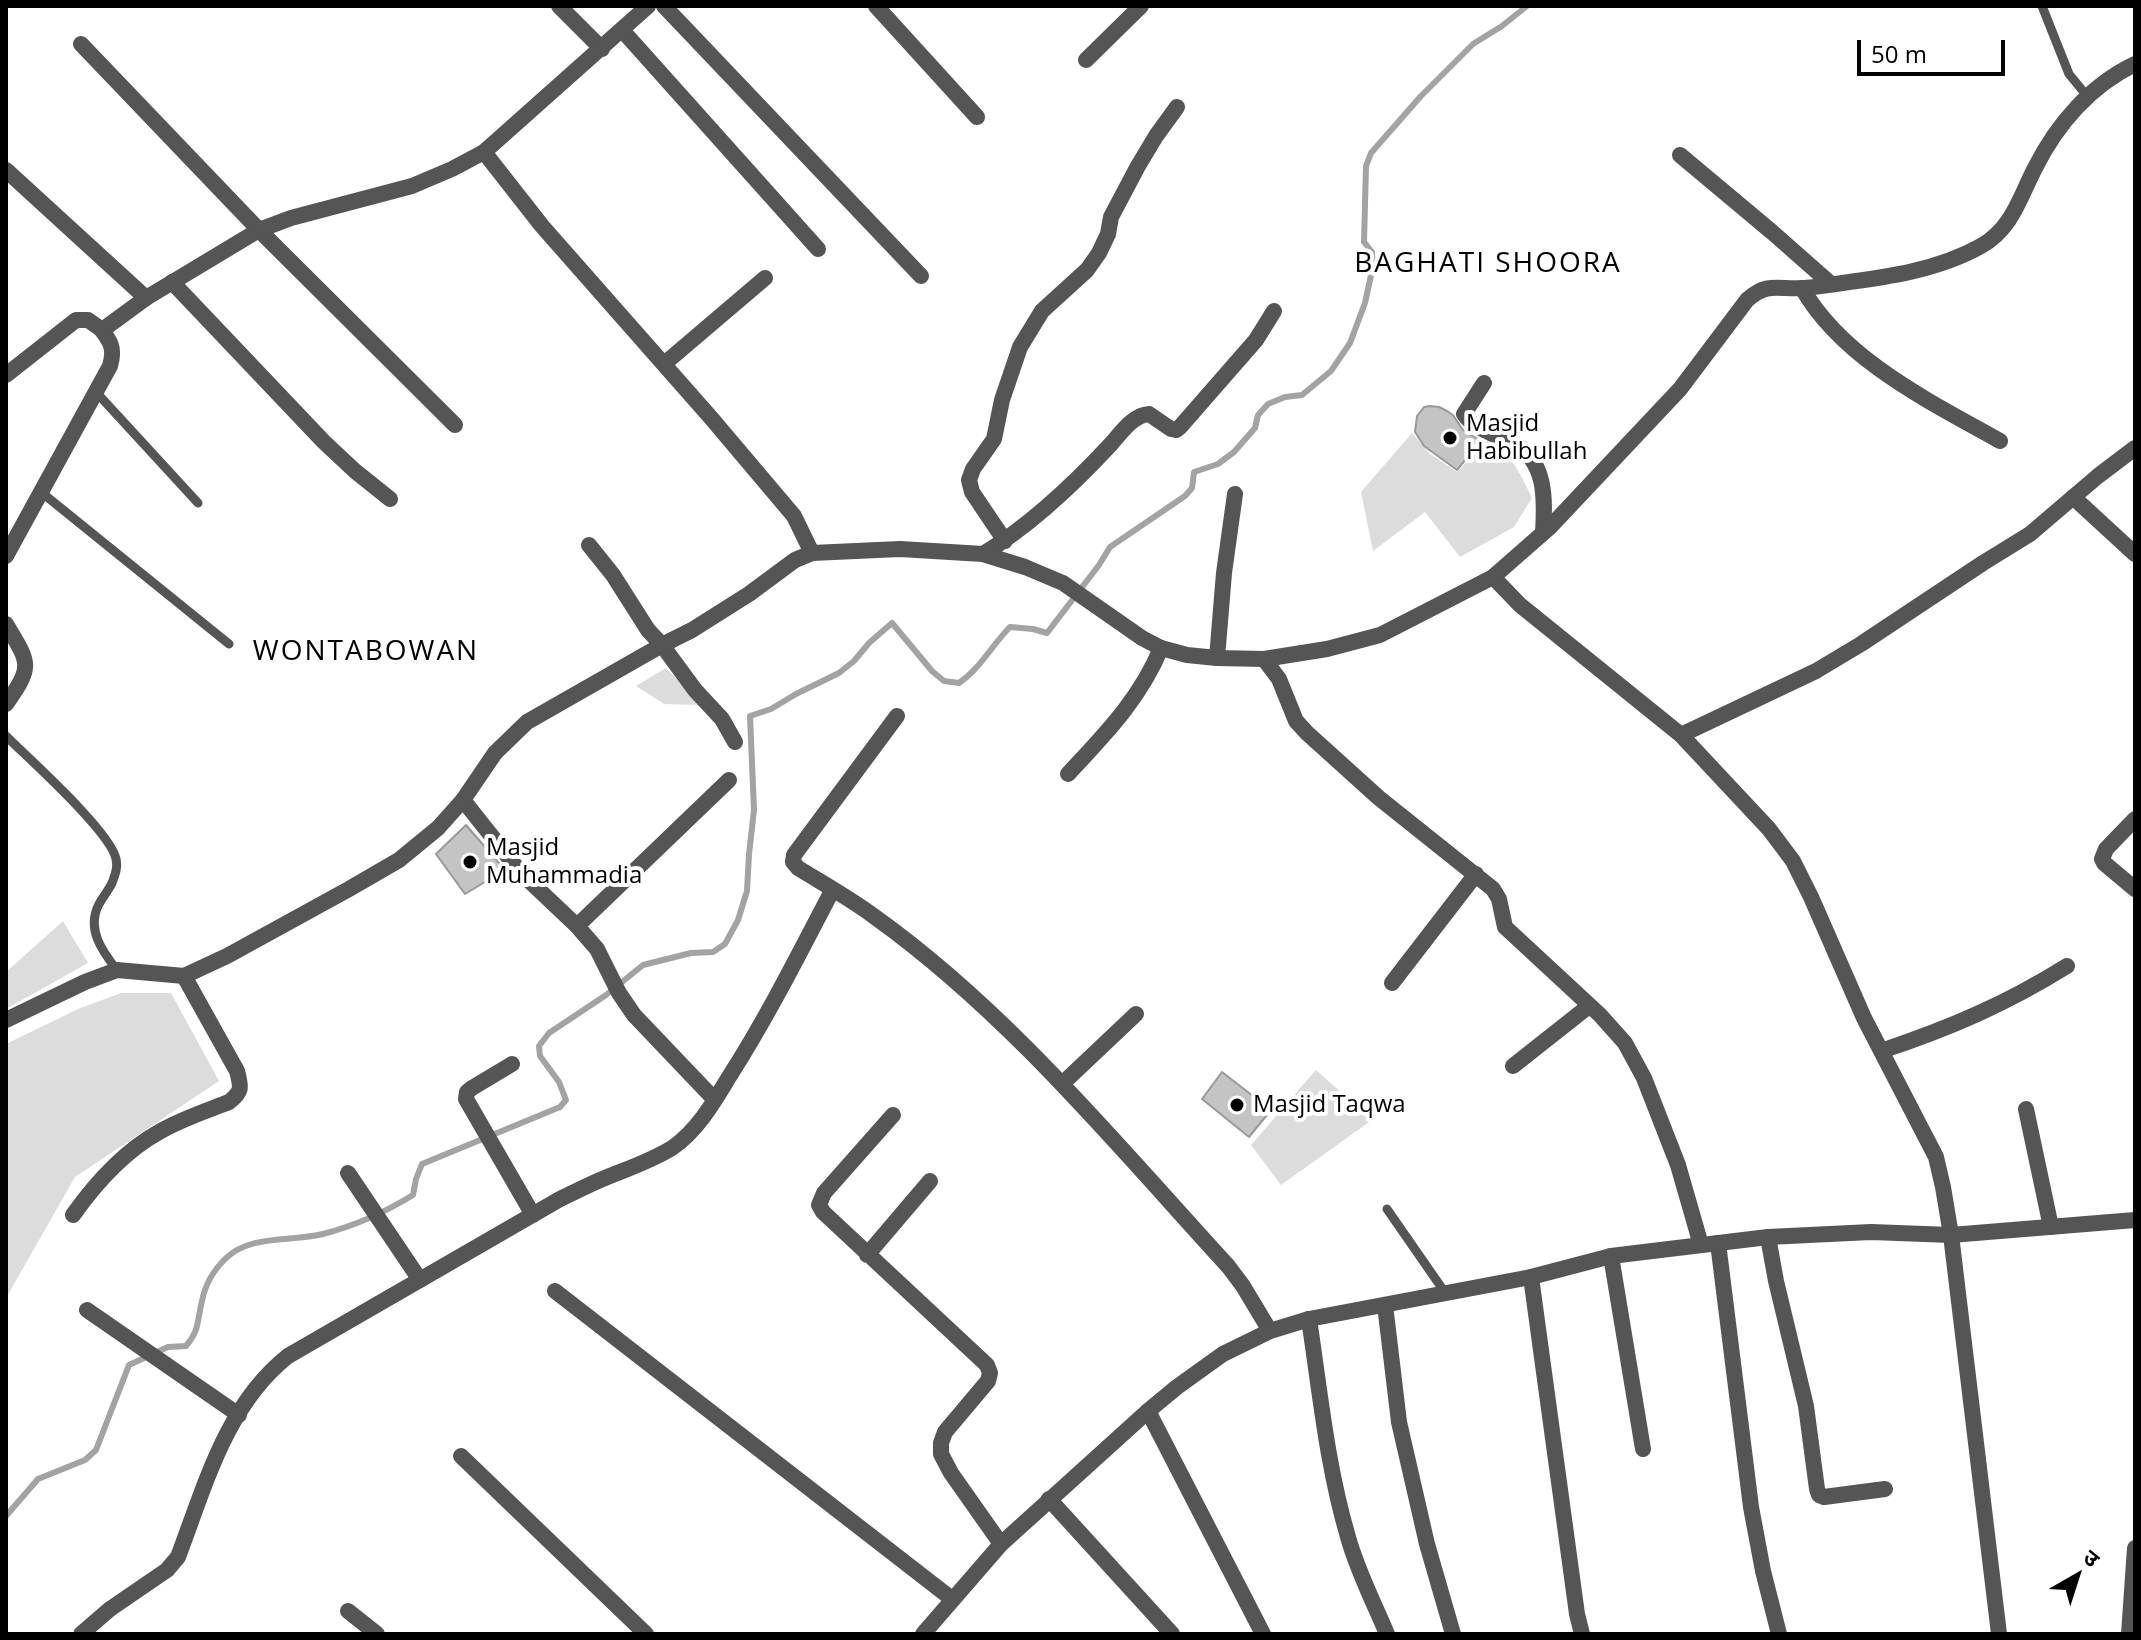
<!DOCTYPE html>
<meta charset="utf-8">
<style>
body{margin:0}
#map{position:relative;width:2141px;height:1640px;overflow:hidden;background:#fff;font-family:"Open Sans","Noto Sans Devanagari",sans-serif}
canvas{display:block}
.frame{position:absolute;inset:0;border:8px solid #000;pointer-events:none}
.north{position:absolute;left:2037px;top:1536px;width:80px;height:80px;-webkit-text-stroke:6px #fff;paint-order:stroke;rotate:39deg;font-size:22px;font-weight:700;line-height:32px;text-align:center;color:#000}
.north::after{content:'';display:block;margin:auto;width:28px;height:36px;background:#000;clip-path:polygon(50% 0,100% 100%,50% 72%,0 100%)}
.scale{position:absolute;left:1857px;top:40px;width:148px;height:36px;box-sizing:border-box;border:4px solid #000;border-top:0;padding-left:10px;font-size:24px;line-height:28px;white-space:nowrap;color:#000;-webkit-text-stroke:6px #fff;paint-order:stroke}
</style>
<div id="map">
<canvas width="2141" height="1640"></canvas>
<div class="frame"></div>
<div class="north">उ</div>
<div class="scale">50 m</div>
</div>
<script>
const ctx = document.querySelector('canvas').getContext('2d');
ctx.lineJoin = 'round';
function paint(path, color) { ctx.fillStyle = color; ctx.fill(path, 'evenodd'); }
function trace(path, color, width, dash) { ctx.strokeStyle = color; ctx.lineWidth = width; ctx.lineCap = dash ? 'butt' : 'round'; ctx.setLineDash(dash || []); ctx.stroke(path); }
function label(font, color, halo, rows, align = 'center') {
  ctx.font = font + ' "Open Sans",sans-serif'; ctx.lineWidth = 8; ctx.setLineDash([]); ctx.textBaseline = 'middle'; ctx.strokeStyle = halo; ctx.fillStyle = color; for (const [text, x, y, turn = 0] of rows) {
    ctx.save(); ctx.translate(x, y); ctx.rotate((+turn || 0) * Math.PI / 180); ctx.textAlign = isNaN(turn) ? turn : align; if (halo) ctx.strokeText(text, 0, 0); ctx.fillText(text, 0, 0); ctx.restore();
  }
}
const green = new Path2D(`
 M1412,433L1430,454L1457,472L1489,439C1511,453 1521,475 1532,498L1514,527L1460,557L1425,512L1373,551L1361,492Z
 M666,668L702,705L664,704L636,686Z
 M63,921L88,963L6,1009V972Z
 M121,993H171L219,1081L75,1177L6,1298V1044L78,1009Z
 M1316,1070L1372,1120L1281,1185L1251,1145Z`);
const stream = new Path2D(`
 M6,1516L38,1479L85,1460L96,1450L129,1365L168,1347L186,1346C200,1330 197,1320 202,1301C205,1285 213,1271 225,1259C250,1234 291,1242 323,1234C354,1226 387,1211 413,1195L416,1179L422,1164L560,1107L566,1100L559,1082L540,1056L539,1046L549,1033L606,995L643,965L691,953L713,952L725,944L738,920L747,891L749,854L754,810L750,716L771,709L796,694L839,673L854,661L869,643L892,623L932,671L944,681L959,683C980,669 992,645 1010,627L1033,629L1047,633L1099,565L1110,547L1185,496L1192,488L1194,472L1218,464L1234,452L1255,428L1258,415L1268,404L1285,397L1302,395L1331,371L1350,343L1365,303L1373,266L1372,252L1364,242L1366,166L1371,153L1421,96L1473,44L1502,26L1527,6`);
const building = new Path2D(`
 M1430,406L1439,407L1447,411L1453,415L1463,430L1481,441L1457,470L1424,446L1415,432L1417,416L1424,407Z
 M466,825L505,870L465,894L436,854Z
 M1222,1072L1271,1110L1249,1137L1202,1099Z`);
const service = new Path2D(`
 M2042,6L2069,74L2087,96
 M96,392L198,503
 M41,492L229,644
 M6,736C29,759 111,832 116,859C118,868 115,875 112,883C108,891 103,897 99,904C86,929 102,951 117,970
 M1387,1209L1446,1294`);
const minor = new Path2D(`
 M559,6L602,49
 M664,6L921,276
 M876,6L977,117
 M622,30L818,249
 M81,44L259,230L455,425
 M1086,60L1141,6
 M484,152L542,226L712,419L794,516L812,553
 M1680,155L1772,232L1831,284
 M6,170L146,298
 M172,282L324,442L355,471L390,499
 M1802,288C1843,360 1931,402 2000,441
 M664,364L765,278
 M1484,383L1464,414C1471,425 1484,430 1495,435C1501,438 1507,439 1513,442C1547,462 1545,499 1543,533
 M2073,497L2135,554
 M1005,541L972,492L969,480L973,469L994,439L1002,400L1020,347L1042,311L1087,270L1099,253L1108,234L1111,217L1138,166L1156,136L1177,107
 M589,545L613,575L648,630L662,645L695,690L722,719L735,742
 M983,554C1031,525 1073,485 1111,444C1121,433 1133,415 1149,414L1171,429L1176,430L1180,427L1256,340L1274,311
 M6,556L110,366C115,349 111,342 101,329
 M1493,577L1520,605L1681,735L1769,829L1793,861L1811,897L1864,1018L1936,1157L1943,1187L1951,1235L1999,1634
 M6,624C29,663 34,665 6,704
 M1217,658L1224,573L1235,494
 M1264,659L1279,679L1296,721L1307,733L1379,798L1493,889L1499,899L1505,927L1600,1015L1625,1043L1644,1078L1678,1165L1701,1245
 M897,716L794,855L793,862L798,868C824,884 851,899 875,917C1009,1013 1117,1145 1228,1266L1243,1286L1270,1331
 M1681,735L1816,671L1861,644L1983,563L2030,534L2098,476L2135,448
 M1068,774C1105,734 1140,699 1161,648
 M463,800L521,873L577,926L597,949L619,993L634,1015L715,1100
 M2135,819L2106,849L2102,859L2104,863L2135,889
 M577,926L729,780
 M1392,983L1476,874
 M1881,1051C1950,1028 2006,1004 2067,966
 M512,1064L472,1088L467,1092L466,1099L533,1215
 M1513,1066L1589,1006
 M1062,1084L1136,1014
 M2026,1109L2051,1227
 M893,1115L824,1193L819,1205L823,1212L987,1365L990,1373L988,1381L945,1432L941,1443V1454L951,1473L1001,1544
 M348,1173L420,1280
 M73,1215C95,1184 125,1151 159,1132C181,1119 206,1111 229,1102C243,1091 241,1087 237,1071L184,976
 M1768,1237L1776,1281L1806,1406L1817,1489L1819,1495L1824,1497L1885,1489
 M1718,1243L1751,1507L1763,1571L1779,1634
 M867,1255L930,1181
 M1611,1256L1643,1449
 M1531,1277L1577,1614L1582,1634
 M555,1291L952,1599
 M1385,1305L1399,1422L1427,1544L1453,1634
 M87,1310L239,1415
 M1309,1319C1320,1392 1327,1466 1348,1537C1357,1570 1374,1603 1387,1634
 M1148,1411L1263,1634
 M461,1456L646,1634
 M1049,1499L1172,1634
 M348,1611L377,1634
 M81,1634L110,1609L167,1570L178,1557C205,1486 226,1405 288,1356L560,1199C575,1192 590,1184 605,1178C627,1169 651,1161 672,1148C697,1131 714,1102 729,1077C768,1016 800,952 833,889
 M2129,1634L2135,1548`);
const tertiary = new Path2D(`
 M6,375L76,320H88L101,329L105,328L146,298L259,230L291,218L412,186L452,169L484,152L648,6
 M6,1020L85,982L117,970L184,976L227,956L349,889L399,860L438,828L463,800L495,753L527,722L662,645L692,630L749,594L795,560L812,553L900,549L983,554L1025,567L1063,583L1142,638L1161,648L1187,655L1217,658L1264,659L1327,649L1380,635L1493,577L1550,527L1680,389L1747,300C1768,281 1779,290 1804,288C1812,288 1820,286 1828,285C1879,278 1935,272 1981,246C2012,229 2020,197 2035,168C2057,124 2091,85 2135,64
 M923,1634L1001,1544L1148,1411L1177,1387L1223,1354L1270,1331L1309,1319L1531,1277L1611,1256L1768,1237L1871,1232L1951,1235L2135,1220`);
const markers = [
 [1450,438,8,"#000"],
 [470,862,8,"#000"],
 [1237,1105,8,"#000"]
];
const poiNames = [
 ["Masjid",1466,424],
 ["Habibullah",1466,452],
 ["Masjid",486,848],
 ["Muhammadia",486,876],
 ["Masjid Taqwa",1253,1105]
];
const quarterNames = [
 ["BAGHATI SHOORA",1488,264],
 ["WONTABOWAN",366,652]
];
paint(green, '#dcdcdc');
trace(stream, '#a3a3a3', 6);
paint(building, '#c4c4c4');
trace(building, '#999', 2);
trace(service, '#555', 9);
trace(minor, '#555', 16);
trace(tertiary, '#555', 16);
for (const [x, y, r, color] of markers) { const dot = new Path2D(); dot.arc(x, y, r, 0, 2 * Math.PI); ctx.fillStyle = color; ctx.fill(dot); trace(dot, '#fff', 3); }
label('24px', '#000', '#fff', poiNames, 'left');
ctx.letterSpacing = '2px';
label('28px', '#000', '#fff', quarterNames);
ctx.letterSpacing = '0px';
</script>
